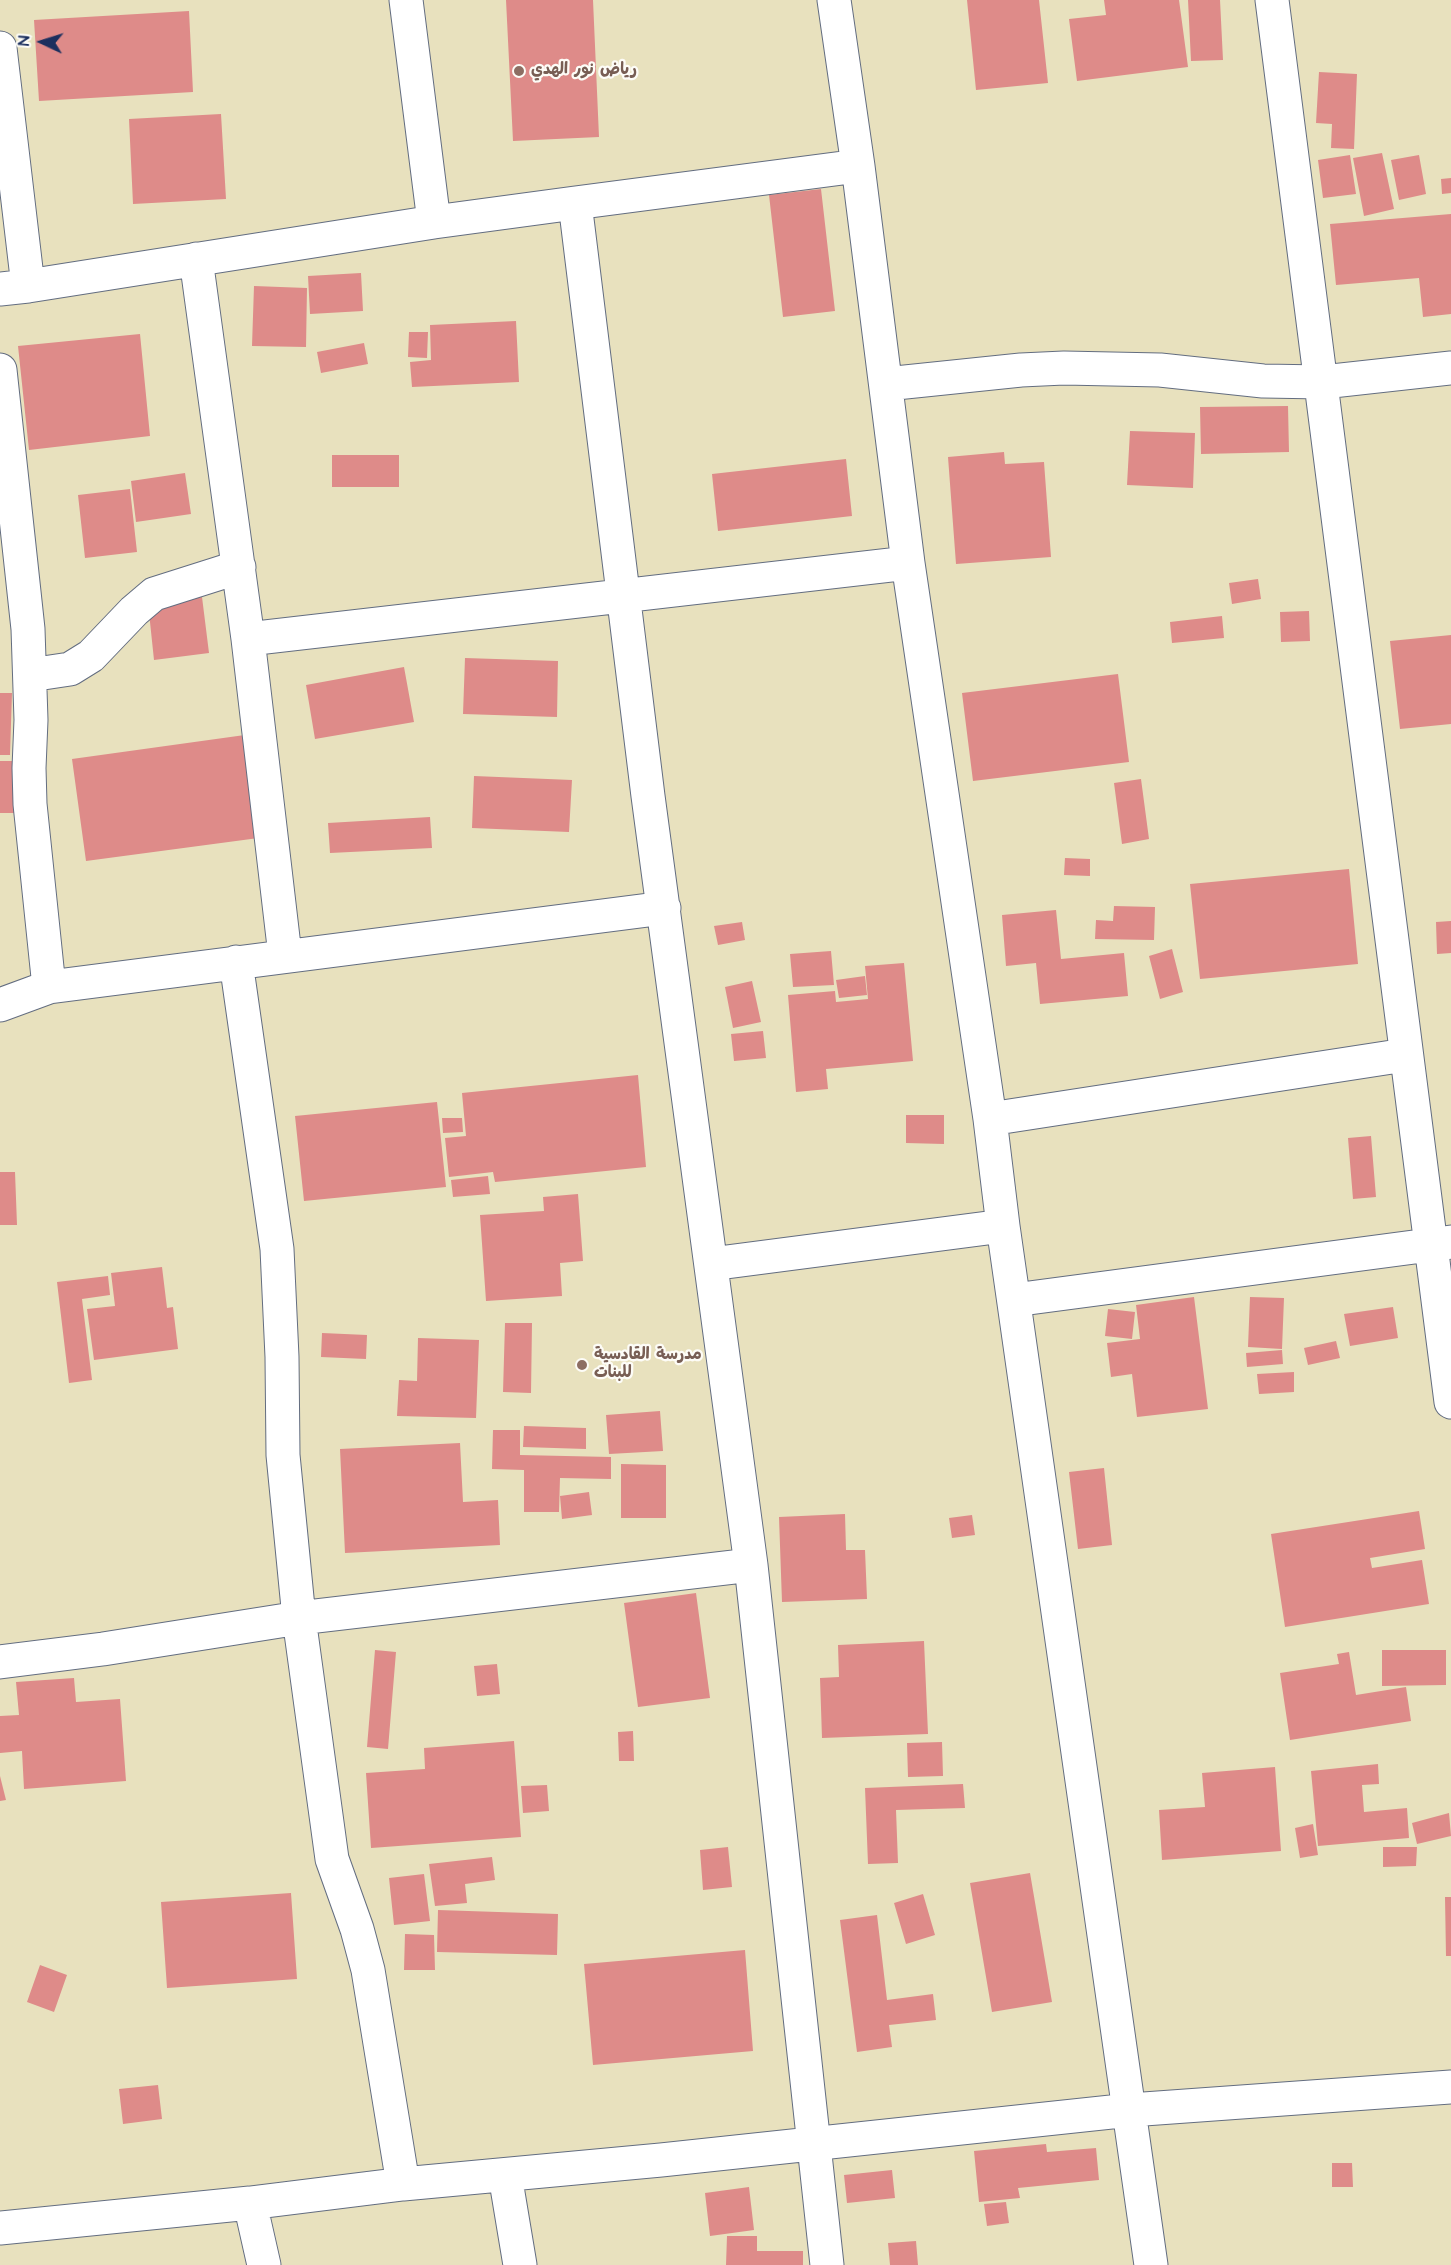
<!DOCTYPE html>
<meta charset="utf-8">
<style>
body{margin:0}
#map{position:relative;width:1451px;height:2265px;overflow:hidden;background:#e8e1be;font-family:"Architects Daughter",sans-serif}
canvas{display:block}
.north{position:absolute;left:12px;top:12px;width:60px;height:60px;-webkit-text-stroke:4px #fdfcf7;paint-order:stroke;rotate:274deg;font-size:16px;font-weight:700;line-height:24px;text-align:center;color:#1b2f5e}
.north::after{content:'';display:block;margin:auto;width:21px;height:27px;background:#1b2f5e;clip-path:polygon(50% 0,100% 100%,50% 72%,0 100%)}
</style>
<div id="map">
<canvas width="1451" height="2265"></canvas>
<div class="north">N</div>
</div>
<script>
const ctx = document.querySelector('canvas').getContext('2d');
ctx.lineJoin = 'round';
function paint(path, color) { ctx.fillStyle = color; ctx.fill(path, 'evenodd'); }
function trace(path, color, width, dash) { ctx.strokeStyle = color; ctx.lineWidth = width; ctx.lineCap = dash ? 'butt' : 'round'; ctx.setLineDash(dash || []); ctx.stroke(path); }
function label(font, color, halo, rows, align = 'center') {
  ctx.font = font + ' "Architects Daughter","Playpen Sans Arabic",sans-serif'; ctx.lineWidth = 4.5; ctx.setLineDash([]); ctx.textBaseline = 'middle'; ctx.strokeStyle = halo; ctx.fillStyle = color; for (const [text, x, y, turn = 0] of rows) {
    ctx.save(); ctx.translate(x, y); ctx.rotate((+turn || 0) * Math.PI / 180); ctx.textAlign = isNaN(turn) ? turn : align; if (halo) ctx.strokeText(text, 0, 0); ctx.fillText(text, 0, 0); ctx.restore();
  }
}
const building = new Path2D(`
 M506,0H593L599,137L513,141Z
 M967,0H1039L1048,83L976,90Z
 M1104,0H1179L1188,67L1077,81L1069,19L1106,15Z
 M1188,0H1220L1223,60L1191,61Z
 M189,11L193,92L39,101L34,20Z
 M1319,72L1357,74L1354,149L1331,148L1332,124L1316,123Z
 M221,114L226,199L133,204L129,119Z
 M1382,153L1394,209L1364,216L1353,158Z
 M1350,155L1356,194L1323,198L1318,160Z
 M1419,155L1426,194L1399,200L1391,160Z
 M1451,178V193L1442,194L1441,179Z
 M821,189L835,311L783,317L769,195Z
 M1451,214V314L1423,317L1419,278L1336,285L1330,224Z
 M361,273L363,311L310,314L308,276Z
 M254,286L307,288L306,347L252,346Z
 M516,321L519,382L412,387L410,362L431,360L430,325Z
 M409,332H428L427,358L408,357Z
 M140,334L150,436L29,450L18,346Z
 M364,343L368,364L321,373L317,352Z
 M1288,406L1289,452L1201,454L1200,407Z
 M1130,431L1195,433L1193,488L1127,485Z
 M1004,452L1005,464L1044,462L1051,557L956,564L948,457Z
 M332,455H399V487H332Z
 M846,459L852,516L718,531L712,474Z
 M185,473L191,514L136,522L131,481Z
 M130,489L137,552L85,558L78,495Z
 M1258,579L1261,599L1232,604L1229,583Z
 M202,597L209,653L154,660L148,603Z
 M1309,611L1310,641L1281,642L1280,612Z
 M1222,616L1224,638L1172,643L1170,622Z
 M1451,635V724L1400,729L1390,641Z
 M465,658L558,661L557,717L463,714Z
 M404,667L414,722L315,739L306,685Z
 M1118,674L1129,762L973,781L962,693Z
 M0,693H12L10,755H0Z
 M252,734L266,837L86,861L72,759Z
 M0,761H18L17,813H0Z
 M474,776L572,780L569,832L472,828Z
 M1141,779L1149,839L1122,844L1114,783Z
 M430,817L432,848L330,853L328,823Z
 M1065,858L1090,859V876L1064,875Z
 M1349,869L1358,964L1200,979L1190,884Z
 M1114,906L1155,907L1154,940L1095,939L1096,920L1113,921Z
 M1056,910L1061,959L1124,953L1128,996L1040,1004L1036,963L1006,966L1002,915Z
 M1451,921V953L1437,954L1436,922Z
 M742,922L745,940L718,945L714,926Z
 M1172,949L1183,992L1160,999L1149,956Z
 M831,951L834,985L793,987L790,954Z
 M904,963L913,1061L826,1069L828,1089L796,1092L788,995L835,991L836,1002L868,999L865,966Z
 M865,976L867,995L839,998L836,980Z
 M752,981L761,1022L733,1028L725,987Z
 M763,1031L766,1058L734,1061L731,1034Z
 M638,1075L646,1167L495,1182L493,1172L449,1177L445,1138L466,1136L462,1093Z
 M437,1102L446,1187L304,1201L295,1116Z
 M906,1115H944V1144L906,1143Z
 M442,1118H462L463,1132L443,1133Z
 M1371,1136L1376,1197L1353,1199L1348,1138Z
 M0,1172H15L17,1225H0Z
 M488,1176L490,1194L453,1197L451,1180Z
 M578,1194L583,1261L560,1263L562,1296L486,1301L480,1215L544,1211L543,1197Z
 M162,1267L167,1308L173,1307L178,1349L94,1360L87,1309L115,1306L111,1273Z
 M108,1276L110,1295L82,1299L92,1380L69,1383L57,1282Z
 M1194,1297L1208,1409L1137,1417L1132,1374L1111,1377L1107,1343L1140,1339L1136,1305Z
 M1250,1297L1284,1298L1282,1349L1248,1347Z
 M1393,1307L1398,1338L1350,1346L1344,1314Z
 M1108,1309L1135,1312L1132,1339L1105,1336Z
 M505,1323H532L531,1393L503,1392Z
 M322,1333L367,1335L366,1359L321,1357Z
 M418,1338L479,1340L476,1418L397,1416L399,1380L417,1381Z
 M1336,1341L1340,1358L1308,1365L1304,1348Z
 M1282,1350L1283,1364L1247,1367L1246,1353Z
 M1294,1372V1392L1259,1394L1257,1374Z
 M660,1411L663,1451L609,1454L606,1415Z
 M524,1426L586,1428V1449L523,1447Z
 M493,1430H520V1455L611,1457V1479L560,1478L559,1512H524V1470L492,1469Z
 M460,1443L463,1502L498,1500L500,1545L345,1553L340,1449Z
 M621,1464L666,1465V1518H621Z
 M1104,1468L1112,1545L1078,1549L1069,1472Z
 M589,1492L592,1515L562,1519L560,1496Z
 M1419,1511L1425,1549L1370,1558L1372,1568L1422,1560L1429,1604L1285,1627L1271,1534Z
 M845,1514L846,1550H865L867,1599L782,1602L779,1517Z
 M972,1515L975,1535L952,1538L949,1518Z
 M696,1593L710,1698L638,1707L624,1603Z
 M924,1641L928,1734L822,1738L820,1678L839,1677L838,1645Z
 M375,1650L396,1652L388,1749L367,1747Z
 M1382,1650H1446V1685L1382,1686Z
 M1349,1652L1356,1695L1406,1687L1411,1721L1290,1740L1280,1673L1339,1664L1337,1654Z
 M497,1664L500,1694L477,1696L474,1666Z
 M74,1678L76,1702L120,1699L126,1781L24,1789L22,1751L0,1753V1716L19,1715L16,1682Z
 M633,1731L634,1761H619L618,1732Z
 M514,1741L521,1837L371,1848L366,1773L425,1769L424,1748Z
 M942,1742L943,1776L908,1777L907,1743Z
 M1378,1764L1379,1784L1362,1785L1364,1812L1407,1808L1409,1838L1318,1846L1311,1771Z
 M1275,1767L1281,1851L1162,1860L1159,1810L1205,1807L1202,1773Z
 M0,1776L6,1800L0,1801Z
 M963,1784L965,1808L896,1810L898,1863L868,1864L865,1788Z
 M547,1785L549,1811L523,1813L521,1786Z
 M1449,1813L1451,1836L1417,1844L1412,1823Z
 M1313,1824L1318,1855L1300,1858L1295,1828Z
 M728,1847L732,1887L703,1890L700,1850Z
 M1383,1847H1417L1416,1866L1383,1867Z
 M492,1857L495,1880L465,1884L467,1903L435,1906L429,1864Z
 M1030,1873L1052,2002L992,2012L970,1883Z
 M424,1874L430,1921L394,1925L389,1878Z
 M291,1893L297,1979L167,1988L161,1902Z
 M923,1894L935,1935L906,1944L894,1903Z
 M1445,1897H1451V1956H1446Z
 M438,1910L558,1914L557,1955L437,1952Z
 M877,1915L887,2000L933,1994L936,2020L889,2025L892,2047L857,2052L840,1920Z
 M405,1934L434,1935L435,1970H404Z
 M745,1950L753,2051L593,2065L584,1964Z
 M40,1965L67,1975L54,2012L27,2002Z
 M158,2085L162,2119L123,2124L119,2089Z
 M1046,2144L1047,2152L1096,2148L1099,2180L1018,2188L1020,2198L979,2202L974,2151Z
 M1332,2163H1352L1353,2187H1332Z
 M892,2170L895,2198L847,2203L844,2175Z
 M749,2187L754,2230L710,2236L705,2193Z
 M1006,2202L1009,2223L987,2226L984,2204Z
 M727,2236H757V2251H803V2265H726Z
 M916,2241L918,2265H890L888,2243Z`);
const minor = new Path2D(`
 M406,0L434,222L575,203L648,796L751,1565L827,2265
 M834,0L858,166L908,563L990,1119L1003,1226L1151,2265
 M1272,0C1335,467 1390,935 1451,1402
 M0,48L28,286
 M575,203L858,166
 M196,259L248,639L285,955
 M0,289L28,286L434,222
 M0,370L28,629L31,720L29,768L30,804L49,987
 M886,384L1021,370L1064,368L1160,370L1263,381L1323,382L1451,368
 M248,639L908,563
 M30,675L70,669L91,656L134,611L154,594L239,567
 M236,962L277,1249L282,1357L283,1455L299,1618L332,1859L357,1929L368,1970L403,2184
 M0,1005L49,987L664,908
 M990,1119L1405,1055
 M711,1264L1003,1226
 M1014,1300L1451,1242
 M0,1662L103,1649L299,1618L751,1565
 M505,2175L520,2265
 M250,2203L264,2265
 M0,2228L250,2203L403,2184L661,2160L1130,2110L1451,2087`);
const markers = [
 [519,71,6,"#8d6e63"],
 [582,1365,6,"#8d6e63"]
];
const educationNames = [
 ["رياض نور الهدي",531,71],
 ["مدرسة القادسية",594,1356],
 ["للبنات",594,1374]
];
paint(building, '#de8b89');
trace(minor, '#636d80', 35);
trace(minor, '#fff', 33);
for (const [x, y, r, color] of markers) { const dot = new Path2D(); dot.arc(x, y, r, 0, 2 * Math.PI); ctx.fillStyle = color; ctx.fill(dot); trace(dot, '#fdfcf7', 2); }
label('bold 16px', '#785e54', '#fdfcf7', educationNames, 'left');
</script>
